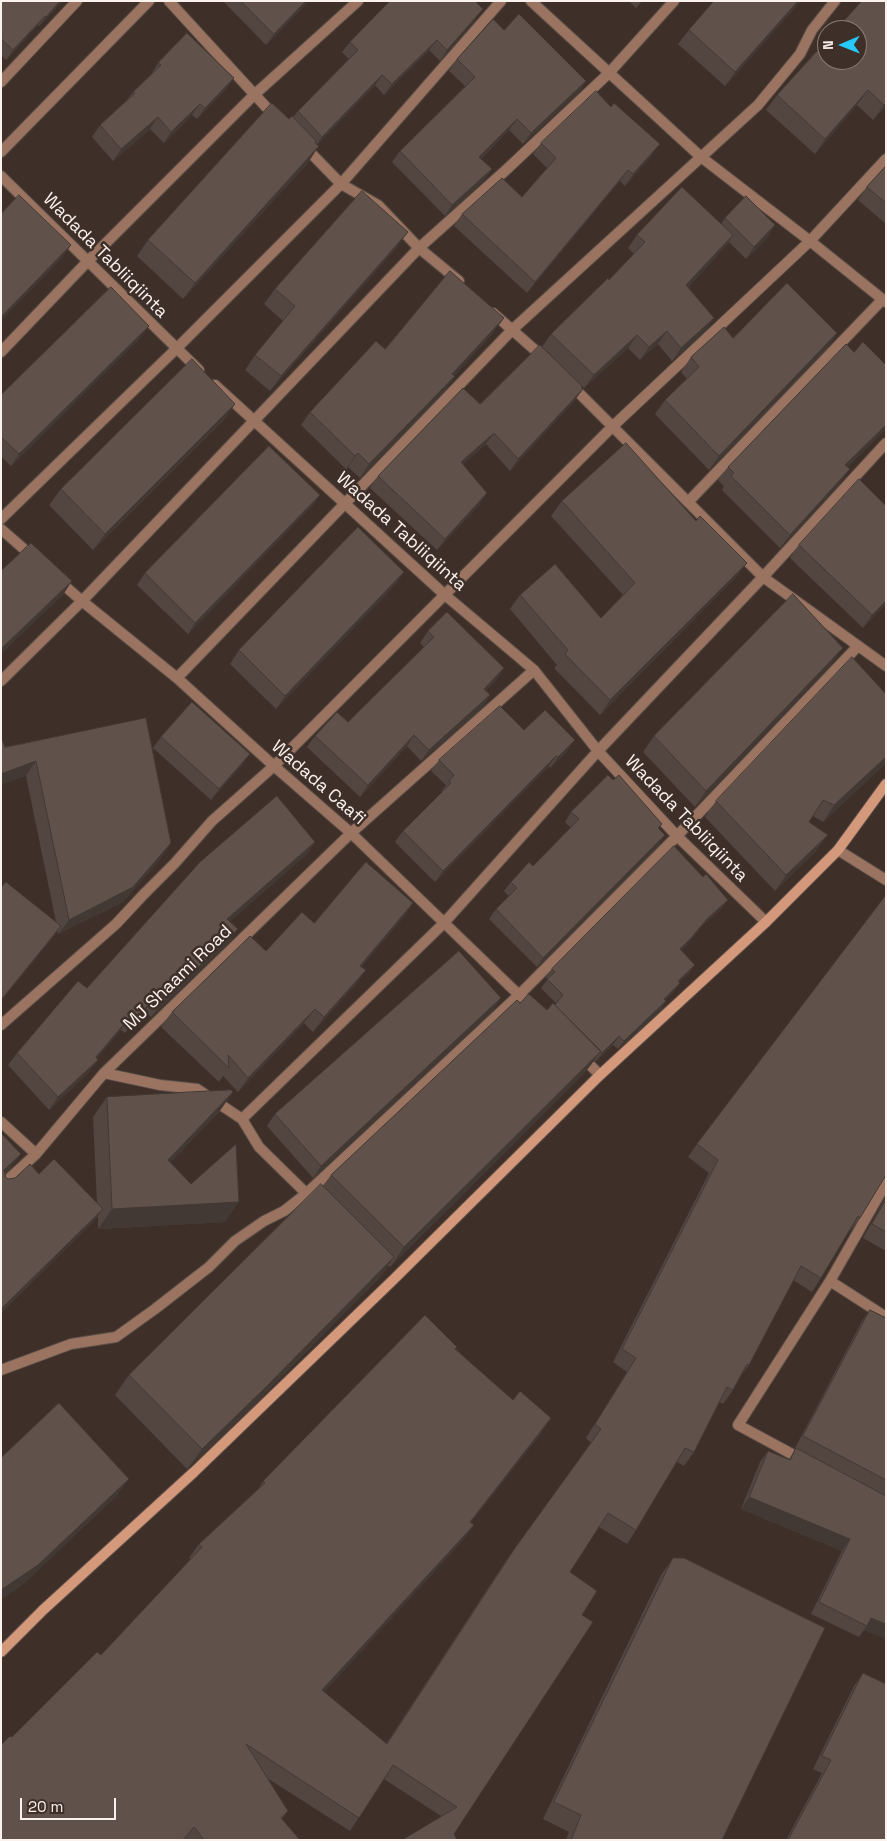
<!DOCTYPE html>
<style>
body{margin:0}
#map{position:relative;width:887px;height:1841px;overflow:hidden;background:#3e3029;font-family:"Space Grotesk",sans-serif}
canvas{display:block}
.frame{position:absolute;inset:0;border:2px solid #fbf2ed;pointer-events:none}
.north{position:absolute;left:817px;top:20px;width:50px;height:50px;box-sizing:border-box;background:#3e3029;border:1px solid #8a7e77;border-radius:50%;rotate:269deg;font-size:14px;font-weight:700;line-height:20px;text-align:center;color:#fbf2ed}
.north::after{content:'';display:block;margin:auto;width:18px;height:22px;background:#26c9fe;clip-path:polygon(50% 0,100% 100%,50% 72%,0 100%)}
.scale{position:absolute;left:20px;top:1798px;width:96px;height:22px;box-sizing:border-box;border:2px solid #fbf2ed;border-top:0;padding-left:6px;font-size:15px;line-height:18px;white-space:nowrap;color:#fbf2ed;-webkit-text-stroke:4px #3e3029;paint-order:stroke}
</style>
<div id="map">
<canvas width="887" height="1841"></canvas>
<div class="frame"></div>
<div class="north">N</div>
<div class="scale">20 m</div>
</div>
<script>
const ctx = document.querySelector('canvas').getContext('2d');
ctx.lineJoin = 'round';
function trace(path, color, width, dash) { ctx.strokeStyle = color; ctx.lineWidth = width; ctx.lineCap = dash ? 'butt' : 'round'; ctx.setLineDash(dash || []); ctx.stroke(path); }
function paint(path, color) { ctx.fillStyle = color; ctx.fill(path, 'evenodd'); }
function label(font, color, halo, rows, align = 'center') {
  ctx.font = font + ' "Space Grotesk",sans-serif'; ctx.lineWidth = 5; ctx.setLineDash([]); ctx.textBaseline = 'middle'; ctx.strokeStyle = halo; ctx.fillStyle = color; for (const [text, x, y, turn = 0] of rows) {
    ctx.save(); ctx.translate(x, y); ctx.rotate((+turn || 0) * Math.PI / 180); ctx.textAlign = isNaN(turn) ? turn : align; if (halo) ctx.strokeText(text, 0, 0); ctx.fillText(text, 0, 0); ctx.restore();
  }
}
const minor = new Path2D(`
 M169,1L277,119
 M305,147L341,184L378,205L419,248L459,281
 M1,176L199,370
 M493,313L544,358
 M1,352L88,261L254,95L358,1
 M570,384L763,577L886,666
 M215,385L445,595L534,670L598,751L677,836L766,922
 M689,501L882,300
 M1,519L176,349L341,184L501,1
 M1,529L33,557
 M58,580L82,601L177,678L274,766L351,833L519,995L524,998
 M177,678L512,330L758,105L800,54L812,30L835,1
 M1,681L82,601L419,248L506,170L609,73L674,1
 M838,850L886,880
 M1,1025L116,924L144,894L175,863L212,821L274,766L612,427L810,241L886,159
 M581,1056L600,1075
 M104,1073L160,1085L197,1089L242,1119L259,1147L311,1198
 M242,1119L443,924L598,751L763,577L886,443
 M1,1122L36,1154
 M1,1186L36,1154L104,1073L351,833L534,670
 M830,1281L886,1317
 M1,1370L71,1344L116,1337L155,1309L209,1267L235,1241L264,1221L284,1211L307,1193L519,995L677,836L858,646
 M803,1460L738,1425L830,1281L886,1183`);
const tertiary = new Path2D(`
 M531,1L701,157L810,241L886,302
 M1,82L77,1
 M1,152L149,1`);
const secondary = new Path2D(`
 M1,1652L43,1610L194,1472L393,1280L600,1075L766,922L838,850L886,784`);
const wall = new Path2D(`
 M1,1H63L39,26L38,25L6,60L1,55Z
 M223,1H309L266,45Z
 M629,1H642L636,8Z
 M714,1H801L725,86L678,44L689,30Z
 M862,1L886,106L873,120L857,105L815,154L766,110L777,95Z
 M475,20L440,61L429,50L384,95L375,85L317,145L308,163L183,299L137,256L148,240L289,119L293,117L298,111L349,59L342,52L350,42Z
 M504,30L586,81L578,93L523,144L509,130L481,159L492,169L484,180L445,216L392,162L400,151L465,86L449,71L457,59Z
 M158,63L234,78L226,89L197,119L192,115L164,143L150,129L113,161L92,137L100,125L126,101L133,92L151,75Z
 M541,143L652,155L625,186L620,181L527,293L454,226L462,214L522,197L547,168L533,154Z
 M886,166V224L858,200L867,187Z
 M725,218L768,237L746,259L729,242L724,248L688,287L714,318L705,331L672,361L658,344L640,360L628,348L584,388L542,347L551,334L609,280L634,254L628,248L637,235L721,224Z
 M397,247L270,391L245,370L255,355L283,321L264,304L275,289Z
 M494,332L454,376H455L445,390L360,478L348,467L346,469L301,425L310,412L385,349Z
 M837,333L827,348L709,470L655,414L665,400L687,379L681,372L691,357L733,338Z
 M141,337L11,466L1,456V395Z
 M854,352L886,365V429L847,467L840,483L780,548L722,490L724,486L718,480L728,467Z
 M581,388L583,389L575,400L510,471L486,444L463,464L480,504L437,550L370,488L378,476L480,404Z
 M235,404L224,420L93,550L49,505L61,489Z
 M320,495L312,506L188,634L137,585L145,573Z
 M562,501L696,521L747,563L736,577L600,715L554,668L557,665L510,609L520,595L601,618L623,595L551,516Z
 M799,545L886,604L863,628L790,558Z
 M404,572L395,585L276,709L230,664L239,650Z
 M428,631L504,668L497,679L486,690L490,695L483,707L421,761L407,746L360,797L307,747L315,736L348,722L424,647L420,643Z
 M832,663L695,807L643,752L654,736Z
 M146,718L161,858L123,902L58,934V931L1,1001V888L56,922L26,776L5,747Z
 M524,730L567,751L550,768L549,766L435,882L395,842L403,831L442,792H441L446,785L431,771L439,760Z
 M161,737L242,765L211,800L153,748Z
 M886,763L823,822L813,816L809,822L816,851L775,891L705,817L716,801Z
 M571,812L659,828V845L537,967L489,919L496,909L509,896L504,891L511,882L533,866L571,828L565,822Z
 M315,842L307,854L229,922L238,929L229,942L151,1017L145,1011L125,1033L121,1030L97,1058L89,1072L49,1110L8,1065L17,1053Z
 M413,903L403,918L361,967L366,970L355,985L313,1032L304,1023L238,1092L223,1076L219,1082L161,1027L172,1012L266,951L314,923Z
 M722,908L701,927L686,946L681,950L689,973L679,982L680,983L674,991L665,1000L666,1001L661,1010L618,1049L613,1045L596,1061L595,1060L586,1071L390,1267L388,1266L380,1277L249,1410L187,1469L115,1395L129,1375L323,1186L331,1175L520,1003L547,1010L555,1005L556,1003L541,988L548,979L546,977L552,969Z
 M494,1009L313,1178L267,1126L275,1114Z
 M233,1092L219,1112L170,1162L225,1222L98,1229V1216L93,1222L1,1313V1133L11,1167L5,1174L6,1178L9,1179L39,1174L97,1203L93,1117L107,1097Z
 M697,1144L884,1177L860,1218L850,1231H849L821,1278L812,1292L793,1280L749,1365L739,1378L733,1390L723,1404L719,1402L694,1452L684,1466L677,1462L636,1530L627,1544L599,1527L570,1572L582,1615L454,1834L441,1816L384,1779L350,1831L267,1778L288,1811L282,1819L300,1840H1L12,1737L101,1655L191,1559L189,1558L199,1544L259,1488L263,1481L456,1349L542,1432L471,1522L474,1525L464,1539L324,1692L386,1744L505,1562L591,1443L586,1438L627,1372L613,1362L709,1173L688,1157Z
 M886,1197V1251L863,1238Z
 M870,1310L886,1318V1639L864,1630L859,1637L811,1614L842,1551L741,1509L760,1462L768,1451L789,1459L796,1448H795L862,1321Z
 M673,1558L722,1840H566L569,1832L543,1819L661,1575Z
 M863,1673L886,1840H786L822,1773L813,1769L854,1686Z`);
const shadedWall = new Path2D(`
 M60,1H63L39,26L46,17Z
 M306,1H309L266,45L274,34Z
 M798,1H801L725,86L735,72Z
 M483,9L475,20L440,61L447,50Z
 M45,16L38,25L6,60L13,50Z
 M437,40L429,50L384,95L392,84Z
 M382,75L375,85L315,147L322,137Z
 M234,78L226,89L197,119L205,108Z
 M586,81L578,93L523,144L531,133Z
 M868,90L857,105L815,154L825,139Z
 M886,103V106L873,120L884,105Z
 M200,104L192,115L164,143L171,132Z
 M158,117L150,129L113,161L121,149Z
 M517,119L509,130L471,168L479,157Z
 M660,144L652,155L625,186L633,174Z
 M319,146L308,163L183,299L195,283Z
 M492,169L484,180L445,216L452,205Z
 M628,170L620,181L527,293L535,282Z
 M775,225L768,237L746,259L754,247Z
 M408,232L397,247L270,391L281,376Z
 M733,235L724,248L677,298L686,285Z
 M71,245L62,258L1,321V317Z
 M504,318L494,332L443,388L452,374Z
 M714,318L705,331L672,361L681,348Z
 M149,326L141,337L11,466L19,454Z
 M667,331L658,344L640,360L649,347Z
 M837,333L827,348L709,470L719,456Z
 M637,335L628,348L584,388L594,375Z
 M455,376L445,390L360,478L369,464Z
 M583,389L575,400L510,471L518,459Z
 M235,404L224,420L93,550L105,534Z
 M886,425V429L836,479L845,465Z
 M494,433L486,444L453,473L461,462Z
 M358,453L348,467L346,469L355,456Z
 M850,469L840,483L780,548L790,535Z
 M487,493L480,504L437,550L445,539Z
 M320,495L312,506L188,634L195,623Z
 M747,563L736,577L600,715L610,700Z
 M404,572L395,585L276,709L285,696Z
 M72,581L63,595L1,654V649Z
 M886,601V604L863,628L872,615Z
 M843,648L832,663L695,807L706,791Z
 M504,668L497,679L476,700L484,689Z
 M490,695L483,707L421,761L429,750Z
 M414,735L407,746L360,797L368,785Z
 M575,740L567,751L550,768L558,757Z
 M250,754L242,765L211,800L219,789Z
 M556,756L549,766L435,882L443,871Z
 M886,757V763L823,822L834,805Z
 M36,761L26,776L1,785V774Z
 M665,835L659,845L537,967L543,958Z
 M828,835L816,851L775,891L786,875Z
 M315,842L307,854L218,932L227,919Z
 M171,843L161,858L123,902L58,934L69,920Z
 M728,900L722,908L701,927L686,946L674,957L680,949L707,919Z
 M413,903L403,918L350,980L360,966Z
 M61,926L53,937L1,1001V1000Z
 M238,929L229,942L151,1017L160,1005Z
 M695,965L689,973L672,989L678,981Z
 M366,970L355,985L313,1032L324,1017Z
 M680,983L674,991L658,1007L664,999Z
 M154,998L145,1011L125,1033L134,1021Z
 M501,998L494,1009L313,1178L321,1166Z
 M666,1001L661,1010L618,1049L624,1041Z
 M315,1009L304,1023L238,1092L248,1078Z
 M130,1017L121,1030L87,1070L96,1057Z
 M619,1036L613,1045L596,1061L602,1053Z
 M601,1051L586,1071L390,1267L404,1247Z
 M98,1060L89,1072L49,1110L58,1097Z
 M233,1092L219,1112L154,1180L168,1160Z
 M21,1154L11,1167L1,1177L4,1170Z
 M239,1202L225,1222L98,1229L112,1209Z
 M103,1209L93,1222L1,1313V1309Z
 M394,1257L380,1277L249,1410L187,1469L202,1449Z
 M551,1418L542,1432L460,1536L470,1522Z
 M129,1479L116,1497L24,1584L1,1600V1590Z
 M749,1497L850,1539L842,1551L741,1509Z
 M474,1525L464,1539L313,1704L322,1690Z
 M871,1618L886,1624V1639L864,1630Z`);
const building = new Path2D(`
 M1,1H60L46,17L45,16L13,50L1,39Z
 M241,1H306L274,34Z
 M390,1H475L483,9L447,50L437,40L392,84L382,75L322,137L298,111L358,50L350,42Z
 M714,1H798L735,72L689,30Z
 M862,1H886V103L884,105L868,90L825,139L777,95L827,40V60H857V30H836Z
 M519,14L586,81L531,133L517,119L479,157L492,169L452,205L400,151L475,77L457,59L493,19L504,30Z
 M187,33L234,78L205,108L200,104L171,132L158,117L121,149L100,125L135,93L133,92L161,65L158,63Z
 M596,91L611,107L614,103L660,144L633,174L628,170L535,282L462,214L502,178L522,197L556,158L541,143Z
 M272,103L289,119L292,116L316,141L315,143L319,146L195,283L148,240Z
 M886,166V203L867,187Z
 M682,187L733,235L686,285L714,318L681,348L667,331L649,347L637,335L594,375L551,334L608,278L609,280L645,242L637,235Z
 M362,191L408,232L281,376L255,355L295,306L275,289Z
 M19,195L71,245L1,317V214Z
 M746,196L775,225L754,247L725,218Z
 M450,271L504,318L452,374L455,376L369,464L358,453L355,456L310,412L376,341L385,349Z
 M787,283L837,333L719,456L665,400L699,367L691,357L724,327L733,338Z
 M111,287L149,326L19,454L1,437V395Z
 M863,342L886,365V425L845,465L850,469L790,535L731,476L734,473L728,467L846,344L854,352Z
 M540,345L582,386L581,387L583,389L518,459L494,433L461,462L487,493L445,539L378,476L463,388L480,404Z
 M192,359L235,404L105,534L61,489Z
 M626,443L696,521L700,516L747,563L610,700L565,654L568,650L520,595L555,564L601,618L635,583L562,501Z
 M269,446L320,495L195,623L145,573Z
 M859,479L886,506V601L872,615L799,545Z
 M358,527L404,572L285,696L239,650Z
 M31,543L72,581L1,649V571Z
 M793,594L843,648L706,791L654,736Z
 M447,612L504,668L484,689L490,695L429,750L414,735L368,785L315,736L337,712L348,722L434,637L428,631Z
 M852,657L886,694V757L834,805L823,800L809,822L828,835L786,875L716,801Z
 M192,702L250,754L219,789L161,737Z
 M500,706L524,730L545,710L575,740L558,757L556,756L443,871L403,831L451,783L449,781L454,775L439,760Z
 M146,718L171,843L133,887L69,920L36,761L1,774V737L5,747Z
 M608,775L613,780L619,775L662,824L658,828L665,835L543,958L496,909L517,888L511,882L529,862L533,866L579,819L571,812Z
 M277,796L315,842L227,919L238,929L160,1005L154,998L134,1021L130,1017L96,1057L98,1060L58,1097L17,1053L78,981L87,988L200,862Z
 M674,846L703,877L706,874L728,900L707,919L692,937L680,949L695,965L678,981L680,983L664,999L666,1001L624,1041L619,1036L602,1053L555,1005L563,995L547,979L555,972L552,969Z
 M366,862L413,903L360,966L366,970L324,1017L315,1009L248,1078L228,1055L229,1068L172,1012L250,936L266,951L302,912L314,923Z
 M6,882L61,926L1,1000V888Z
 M886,895V1175L860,1218L858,1216L821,1278L801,1266L749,1365L747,1364L733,1390L727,1387L694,1452L685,1448L636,1530L608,1513L570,1572L597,1591L582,1615L593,1622L454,1834L457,1840H402L457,1807L393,1765L359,1818L246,1744L288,1811L281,1818L300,1840H204L194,1827L183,1840H1V1745L10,1736L12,1737L97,1652L101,1655L202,1547L199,1544L265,1483L263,1481L425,1315L457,1347L455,1349L513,1400L520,1391L551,1418L470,1522L474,1525L322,1690L387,1744L515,1548L601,1429L595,1424L636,1358L622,1349L718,1160L697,1144Z
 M459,951L501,998L321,1166L275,1114Z
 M529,994L547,1010L553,1003L601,1051L404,1247L331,1175L517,1000L520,1003Z
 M231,1090L233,1092L168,1160L191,1184L236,1144L239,1202L112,1209L107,1097Z
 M1,1133L21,1154L4,1170L6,1178L9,1179L15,1178L30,1164L39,1174L54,1159L103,1209L1,1309Z
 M321,1184L394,1257L263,1390L202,1449L129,1375Z
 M886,1200V1232L872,1224Z
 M870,1310L886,1318V1480L803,1436Z
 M59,1403L129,1479L38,1565L1,1590V1458Z
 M796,1448L886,1496V1624L871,1618L867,1626L819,1602L850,1539L749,1497L768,1451L790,1460Z
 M673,1558H684L825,1628L722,1840H571L581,1815L554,1802Z
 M863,1673L886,1684V1840H788L831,1760L822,1756Z`);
const streetNames = [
 ["Wadada Tabliiqiinta",105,256,45],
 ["Wadada Tabliiqiinta",401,532,42],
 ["Wadada Caafi",318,783,41],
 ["Wadada Tabliiqiinta",686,819,46],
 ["MJ Shaami Road",178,978,-44]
];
trace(minor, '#5c4f48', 12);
trace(tertiary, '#5c4f48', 12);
trace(secondary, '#5c4f48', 12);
trace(minor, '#9a7461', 10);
trace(tertiary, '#9a7461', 10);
trace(secondary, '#d4987a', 10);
paint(wall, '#534640');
paint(shadedWall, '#433934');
paint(building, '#60514a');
trace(building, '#433934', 1);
label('18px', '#fbf2ed', '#3e3029', streetNames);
</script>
